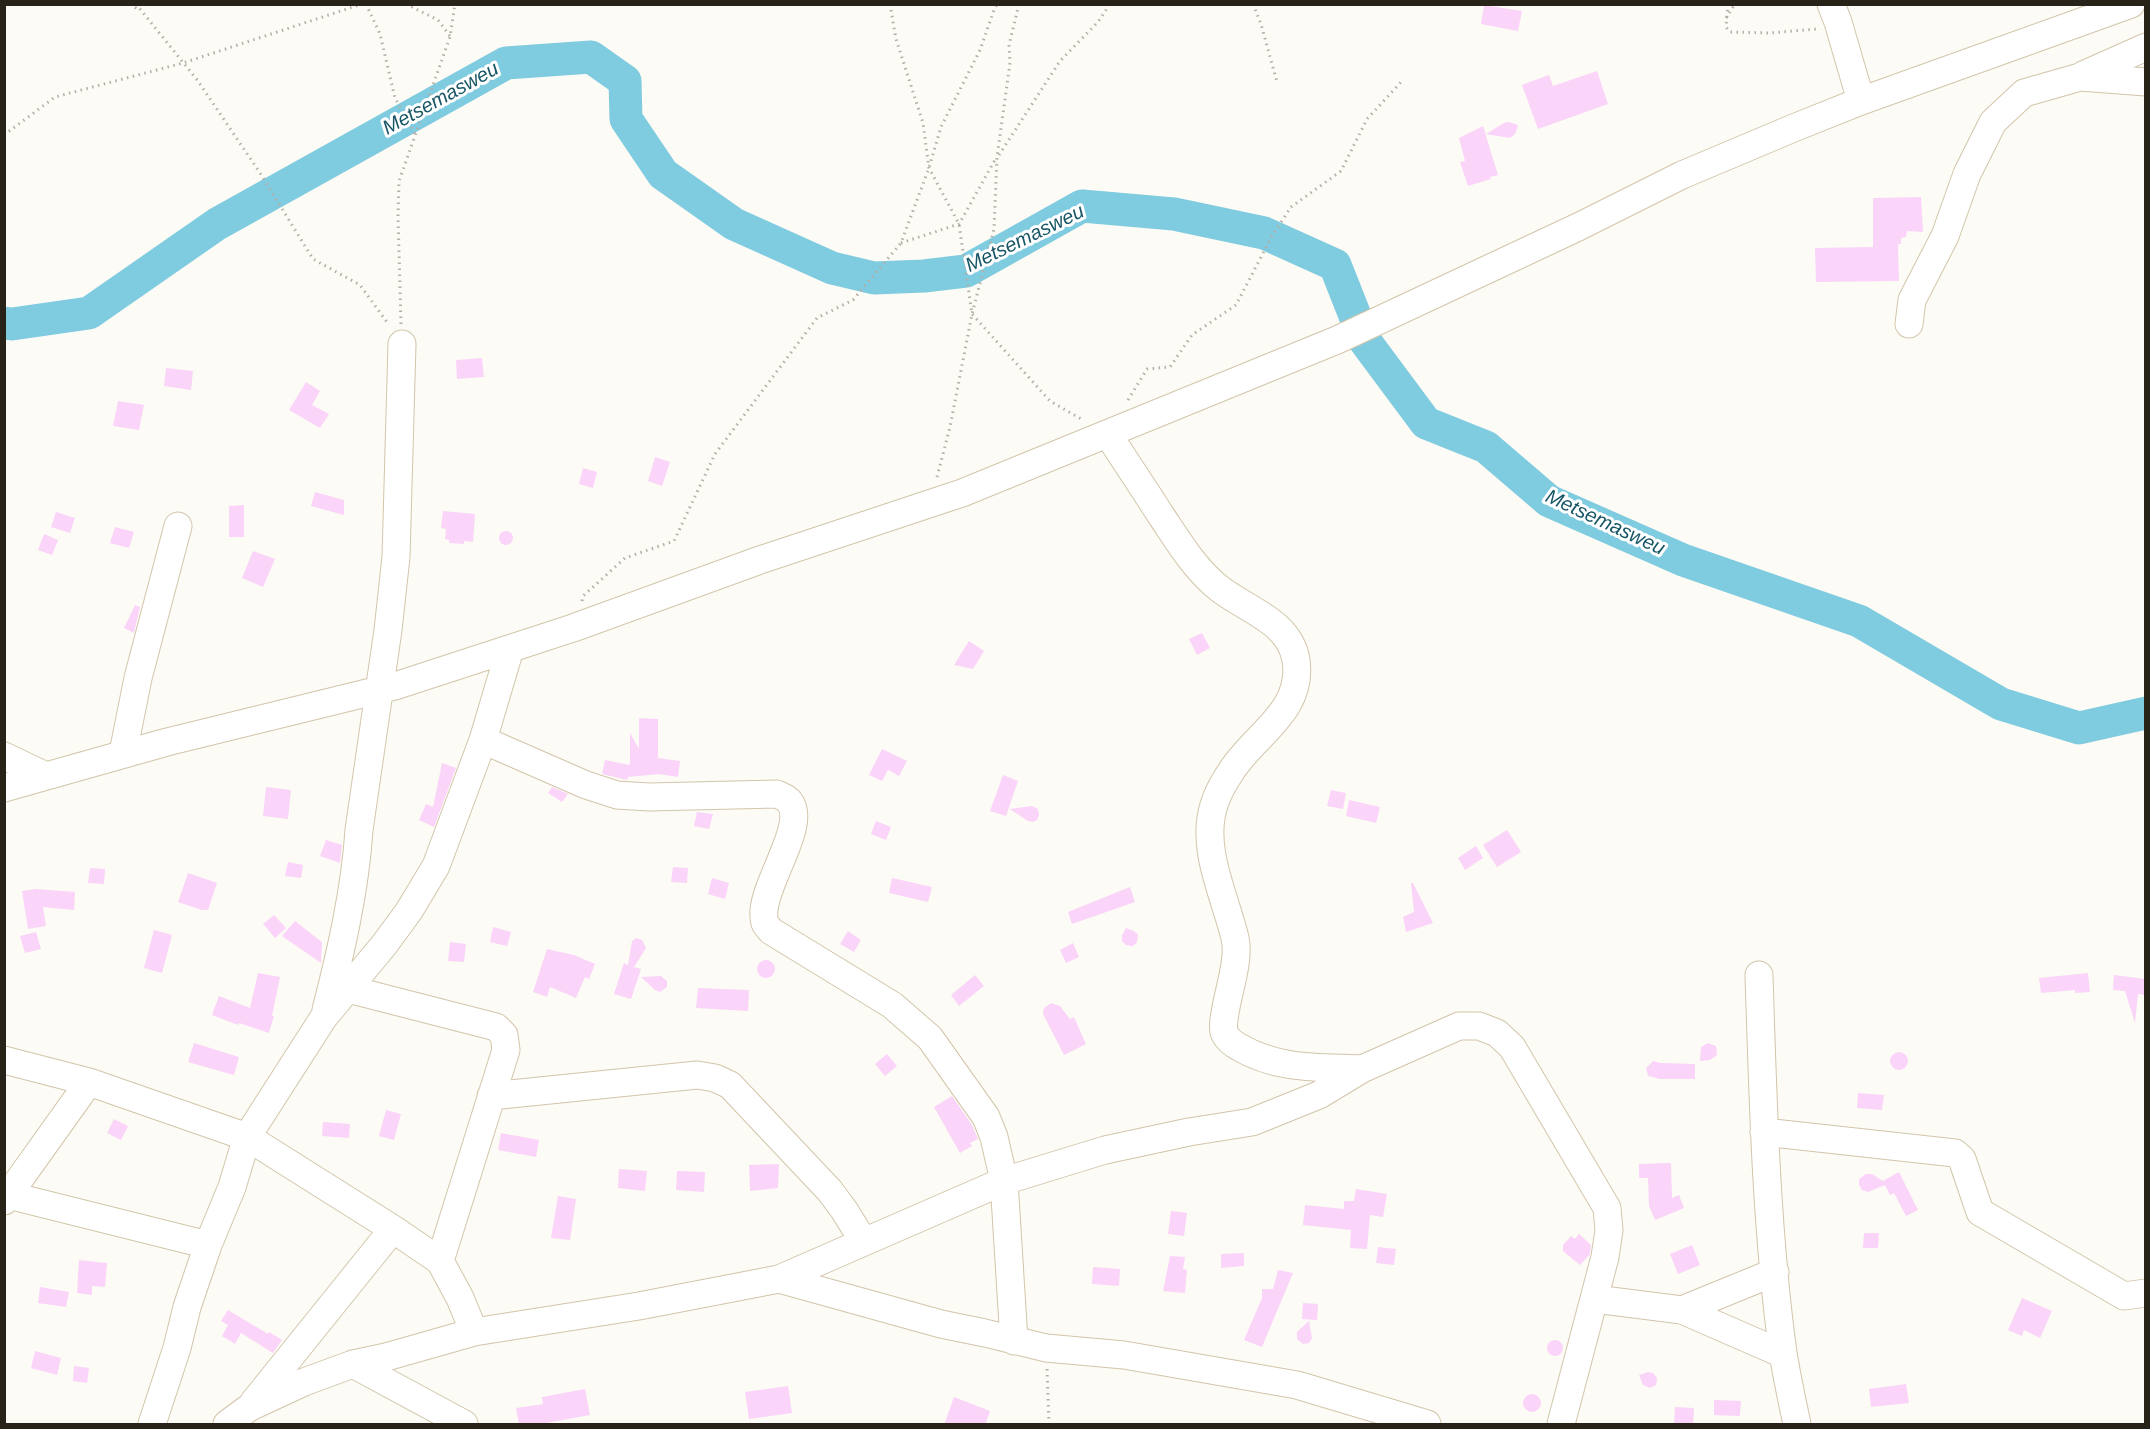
<!DOCTYPE html>
<style>
body{margin:0}
#map{position:relative;width:2150px;height:1429px;overflow:hidden;background:#fdfbf5;font-family:Arial,sans-serif}
canvas{display:block}
.frame{position:absolute;inset:0;border:6px solid #282319;pointer-events:none}
</style>
<div id="map">
<canvas width="2150" height="1429"></canvas>
<div class="frame"></div>
</div>
<script>
const ctx = document.querySelector('canvas').getContext('2d');
ctx.lineJoin = 'round';
function trace(path, color, width, dash) { ctx.strokeStyle = color; ctx.lineWidth = width; ctx.lineCap = dash ? 'butt' : 'round'; ctx.setLineDash(dash || []); ctx.stroke(path); }
function paint(path, color) { ctx.fillStyle = color; ctx.fill(path, 'evenodd'); }
function label(font, color, halo, rows, align = 'center') {
  ctx.font = font + ' Arial,sans-serif'; ctx.lineWidth = 6; ctx.setLineDash([]); ctx.textBaseline = 'middle'; ctx.strokeStyle = halo; ctx.fillStyle = color; for (const [text, x, y, turn = 0] of rows) {
    ctx.save(); ctx.translate(x, y); ctx.rotate((+turn || 0) * Math.PI / 180); ctx.textAlign = isNaN(turn) ? turn : align; if (halo) ctx.strokeText(text, 0, 0); ctx.fillText(text, 0, 0); ctx.restore();
  }
}
const river = new Path2D(`
 M4,323L12,324L89,313L217,224L506,63L591,57L625,81L626,119L663,174L734,224L832,268L874,278L924,276L966,271L1082,206L1174,214L1264,233L1335,265L1365,341L1426,423L1486,447L1549,501L1683,560L1859,621L2001,704L2079,728L2146,713`);
const building = new Path2D(`
 M1484,5L1522,11L1518,31L1481,24Z
 M1597,71L1608,104L1538,129L1522,85L1549,75L1553,86Z
 M1509,122L1518,125L1515,134L1510,138L1486,134L1504,123Z
 M1483,126L1498,175L1490,177L1491,179L1468,186L1460,162L1465,161L1459,138Z
 M1921,197L1923,232L1907,231L1906,237L1901,238V244H1898L1899,281L1816,282L1815,248L1873,247V198Z
 M482,358L484,377L457,379L456,360Z
 M166,368L193,371L191,390L164,386Z
 M306,382L320,391L312,405L329,414L320,428L289,410Z
 M118,401L144,405L139,430L113,426Z
 M655,457L670,462L662,486L648,481Z
 M583,468L597,472L593,488L579,484Z
 M315,492L344,500V515L311,506Z
 M244,505V537H229V506Z
 M443,511L475,514L473,542L464,541V544L449,543V540L445,539L446,529L441,528Z
 M56,512L75,518L70,533L51,527Z
 M115,527L134,532L129,548L110,543Z
 M499 538a7 7 0 1 1 14 0a7 7 0 1 1-14 0Z
 M44,534L58,540L52,555L38,550Z
 M253,551L275,559L263,587L242,578Z
 M135,605L140,607L134,633L124,628Z
 M1202,633L1210,648L1197,655L1189,639Z
 M969,641L984,651L973,669L954,665Z
 M639,718L658,719V758L680,761L678,777L659,774L628,777L627,780L602,774L605,760L630,765V733L639,749Z
 M882,749L907,761L899,776L888,770L882,781L869,775Z
 M442,763L456,768L434,827L419,820L426,804L433,807Z
 M1003,775L1018,781L1006,816L990,811Z
 M266,787L291,790L288,819L263,816Z
 M552,787L568,794L562,802L548,793Z
 M1331,790L1346,793L1343,809L1327,806Z
 M1349,800L1380,807L1376,823L1346,816Z
 M1032,806L1038,809L1039,815L1037,820L1033,822L1028,821L1010,809Z
 M697,812L713,814L709,829L694,826Z
 M876,821L891,827L886,840L871,834Z
 M1507,830L1521,852L1497,867L1483,845Z
 M326,840L342,845L340,863L320,856Z
 M1476,846L1483,858L1465,870L1458,858Z
 M288,862L303,865L301,878L285,876Z
 M673,867L688,868L687,883L671,882Z
 M90,868L105,869L104,884L88,883Z
 M188,873L217,883L208,910H202L178,902Z
 M712,878L729,883L725,899L708,894Z
 M892,878L932,887L928,902L889,893Z
 M1411,883H1413L1433,923L1406,932L1403,917L1414,912Z
 M1130,887L1135,902L1072,924L1068,912Z
 M36,889L75,892L74,910L43,907L46,926L28,929L22,891Z
 M274,915L286,928L275,938L263,924Z
 M295,921L322,942L321,963L282,936Z
 M493,927L511,932L507,946L490,942Z
 M1126,928L1134,931L1138,935L1137,942L1133,946L1126,945L1122,941V935Z
 M154,930L172,935L162,973L144,968Z
 M848,931L861,940L854,952L840,944Z
 M36,932L41,949L25,953L20,936Z
 M636,938L642,940L646,948L634,967L641,969L631,999L614,994L624,963L628,965L632,941Z
 M450,942L466,944L464,962L448,961Z
 M1073,943L1079,957L1066,963L1060,950Z
 M547,949L574,955L595,964L589,979L585,977L576,998L550,987L547,997L533,992Z
 M757 969a9 9 0 1 1 18 0a9 9 0 1 1-18 0Z
 M258,973L280,977L272,1016H274L269,1033L239,1023L238,1025L212,1015L219,996L250,1008Z
 M2088,973L2090,992L2075,993V990L2041,993L2039,978Z
 M975,975L984,986L959,1006L951,995Z
 M2114,975L2145,979V995L2138,994L2135,1023L2125,991L2113,990Z
 M661,976L667,981V987L660,992L655,990L641,977Z
 M698,988L749,990L748,1011L696,1008Z
 M1051,1003L1060,1006L1070,1019L1074,1017L1086,1044L1064,1055L1043,1014L1044,1008Z
 M194,1043L239,1057L234,1075L188,1062Z
 M1708,1043L1716,1046L1717,1055L1710,1060L1700,1061L1701,1047Z
 M1890 1061a9 9 0 1 1 18 0a9 9 0 1 1-18 0Z
 M887,1054L897,1066L885,1076L875,1064Z
 M1653,1061L1660,1063L1695,1064V1079H1660L1648,1076L1646,1068Z
 M1858,1093L1884,1095L1882,1110L1857,1108Z
 M952,1096L972,1125L978,1139L970,1143L972,1146L960,1153L934,1107Z
 M386,1110L401,1114L394,1140L379,1136Z
 M114,1119L128,1126L121,1140L107,1133Z
 M323,1122L350,1124L349,1138L322,1136Z
 M501,1133L539,1140L536,1157L498,1150Z
 M1671,1163L1672,1198L1679,1195L1684,1208L1655,1220L1649,1206L1648,1178H1639V1164Z
 M779,1164L778,1188L750,1191L749,1165Z
 M619,1169L647,1171L645,1191L618,1188Z
 M677,1171L705,1172L704,1192L676,1190Z
 M1899,1172L1918,1210L1906,1216L1894,1193L1890,1195L1885,1185L1868,1192L1862,1190L1859,1185V1179L1866,1174H1872L1883,1181Z
 M1356,1189L1387,1194L1383,1217L1370,1215L1367,1249L1350,1248L1351,1230L1303,1225L1305,1205L1344,1209V1201H1354Z
 M558,1196L576,1199L570,1240L551,1238Z
 M1171,1211L1187,1213L1184,1236L1168,1234Z
 M1864,1233H1879L1878,1248H1863Z
 M1579,1234L1591,1245L1590,1254L1580,1265L1563,1251V1245L1571,1236L1575,1239Z
 M1692,1245L1700,1265L1678,1274L1670,1254Z
 M1378,1247L1396,1249L1394,1265L1376,1263Z
 M1244,1253V1266L1221,1268V1254Z
 M1170,1256L1185,1257L1183,1269L1187,1270L1185,1293L1163,1291Z
 M79,1260L107,1263L105,1287L92,1286V1295L77,1293Z
 M1093,1267L1120,1269L1119,1286L1092,1284Z
 M1278,1270L1293,1273L1262,1347L1244,1340L1262,1298V1289H1273Z
 M40,1287L69,1292L66,1307L38,1303Z
 M2022,1298L2052,1311L2040,1338L2024,1330L2022,1336L2008,1330Z
 M1303,1303L1318,1304L1317,1320L1302,1319Z
 M228,1310L268,1334L269,1332L282,1340L273,1353L241,1333L235,1344L222,1336L228,1325L221,1321Z
 M1309,1321L1312,1338L1309,1343L1303,1344L1297,1339V1332Z
 M1547 1348a8 8 0 1 1 16 0a8 8 0 1 1-16 0Z
 M35,1351L61,1358L57,1375L31,1368Z
 M74,1366L89,1368L87,1383L73,1381Z
 M1648,1372L1653,1373L1657,1378L1656,1385L1650,1388L1643,1385L1639,1375Z
 M1906,1384L1909,1403L1871,1407L1869,1389Z
 M788,1386L792,1413L749,1419L745,1392Z
 M585,1389L590,1415L535,1425H519L516,1408L543,1404L542,1397Z
 M1523 1403a9 9 0 1 1 18 0a9 9 0 1 1-18 0Z
 M954,1397L990,1411L985,1425H944Z
 M1714,1400L1741,1401L1740,1416L1714,1415Z
 M1675,1407L1694,1408L1693,1425H1674Z`);
const path = new Path2D(`
 M130,4L139,10
 M136,4L198,81L260,173L313,259L360,285L389,325
 M366,4L380,34L395,98L416,136
 M406,4L438,20L450,36
 M890,4L896,39L923,123L929,168L959,224L972,314L1050,401L1083,420
 M1253,4L1261,24L1277,82
 M1728,4L1726,27L1730,32L1770,33L1816,29
 M1726,18L1735,4
 M4,135L55,97L183,63L362,4
 M999,155L1060,61L1098,22L1110,4
 M901,243L959,224L995,160
 M401,324L398,216L399,181L450,37L455,4
 M1128,400L1147,369L1170,367L1192,335L1236,305L1272,236L1291,207L1341,171L1367,119L1403,80
 M937,477L950,427L972,314L994,229L997,157L1010,63L1009,45L1019,4
 M582,601L583,596L625,558L674,541L715,454L817,318L853,300L901,243L929,168L941,127L980,50L995,7L998,4
 M1047,1369L1049,1424`);
const minor = new Path2D(`
 M1831,4L1838,22L1861,101
 M2083,75L2146,47
 M1909,324L1912,300L1945,236L1967,174L1993,122L2024,93L2080,77L2146,82
 M1108,434C1125,461 1143,487 1160,514C1177,539 1192,565 1215,585C1242,609 1289,619 1296,660C1304,712 1253,735 1230,773C1224,782 1217,795 1214,805C1200,848 1225,896 1235,938C1240,959 1228,992 1225,1013C1224,1018 1223,1027 1224,1032C1226,1038 1233,1044 1239,1047C1278,1070 1319,1067 1362,1069
 M483,740L586,785L617,795L649,797L777,794C781,796 787,798 789,801C810,826 755,892 765,923C766,926 769,928 771,931L892,1005L930,1038L986,1117L994,1137L1004,1181L1105,1150L1189,1132L1252,1122L1319,1095L1362,1069L1459,1026H1479L1497,1033L1512,1047L1607,1208L1609,1230L1605,1257L1561,1424
 M123,753L138,678L178,526
 M4,756L46,776
 M4,788L167,742L395,686L573,628L760,560L962,493L1337,340L1578,227L1682,175L1796,127L1861,101L2131,4
 M1759,975C1763,1101 1766,1228 1783,1353C1787,1377 1792,1401 1797,1424
 M348,989L496,1027L504,1035L506,1050L440,1261
 M326,1010C341,951 355,891 359,830L388,630L396,557L402,344
 M4,1060L89,1082L247,1137L393,1229L253,1403
 M491,1096L697,1075L715,1078L730,1085L830,1191L844,1210L864,1242
 M1764,1132L1955,1153L1962,1159L1980,1212L2124,1296L2146,1293
 M8,1195L208,1245
 M4,1201L89,1082
 M393,1229L440,1261L460,1298L474,1332
 M1775,1272L1682,1310L1783,1354
 M779,1279L1004,1181L1014,1341
 M1595,1299L1682,1310
 M353,1364L464,1424
 M152,1424L177,1348L187,1307L208,1245L232,1187L247,1137L324,1017L384,945L409,911L436,866L483,740L510,649
 M227,1424L250,1407L304,1382L353,1364L386,1357L474,1332L639,1306L779,1279L941,1324L985,1333L1046,1348L1124,1355L1297,1385L1427,1424`);
const waterNames = [
 ["Metsemasweu",441,99,-29],
 ["Metsemasweu",1025,239,-26],
 ["Metsemasweu",1605,523,25]
];
trace(river, '#7fcbe0', 33);
paint(building, '#fad4f9');
trace(minor, '#d2c5aa', 29);
trace(path, '#b2afa8', 3, [1.5, 4.5]);
trace(minor, '#fff', 27);
label('italic 20px', '#175665', '#fff', waterNames);
</script>
